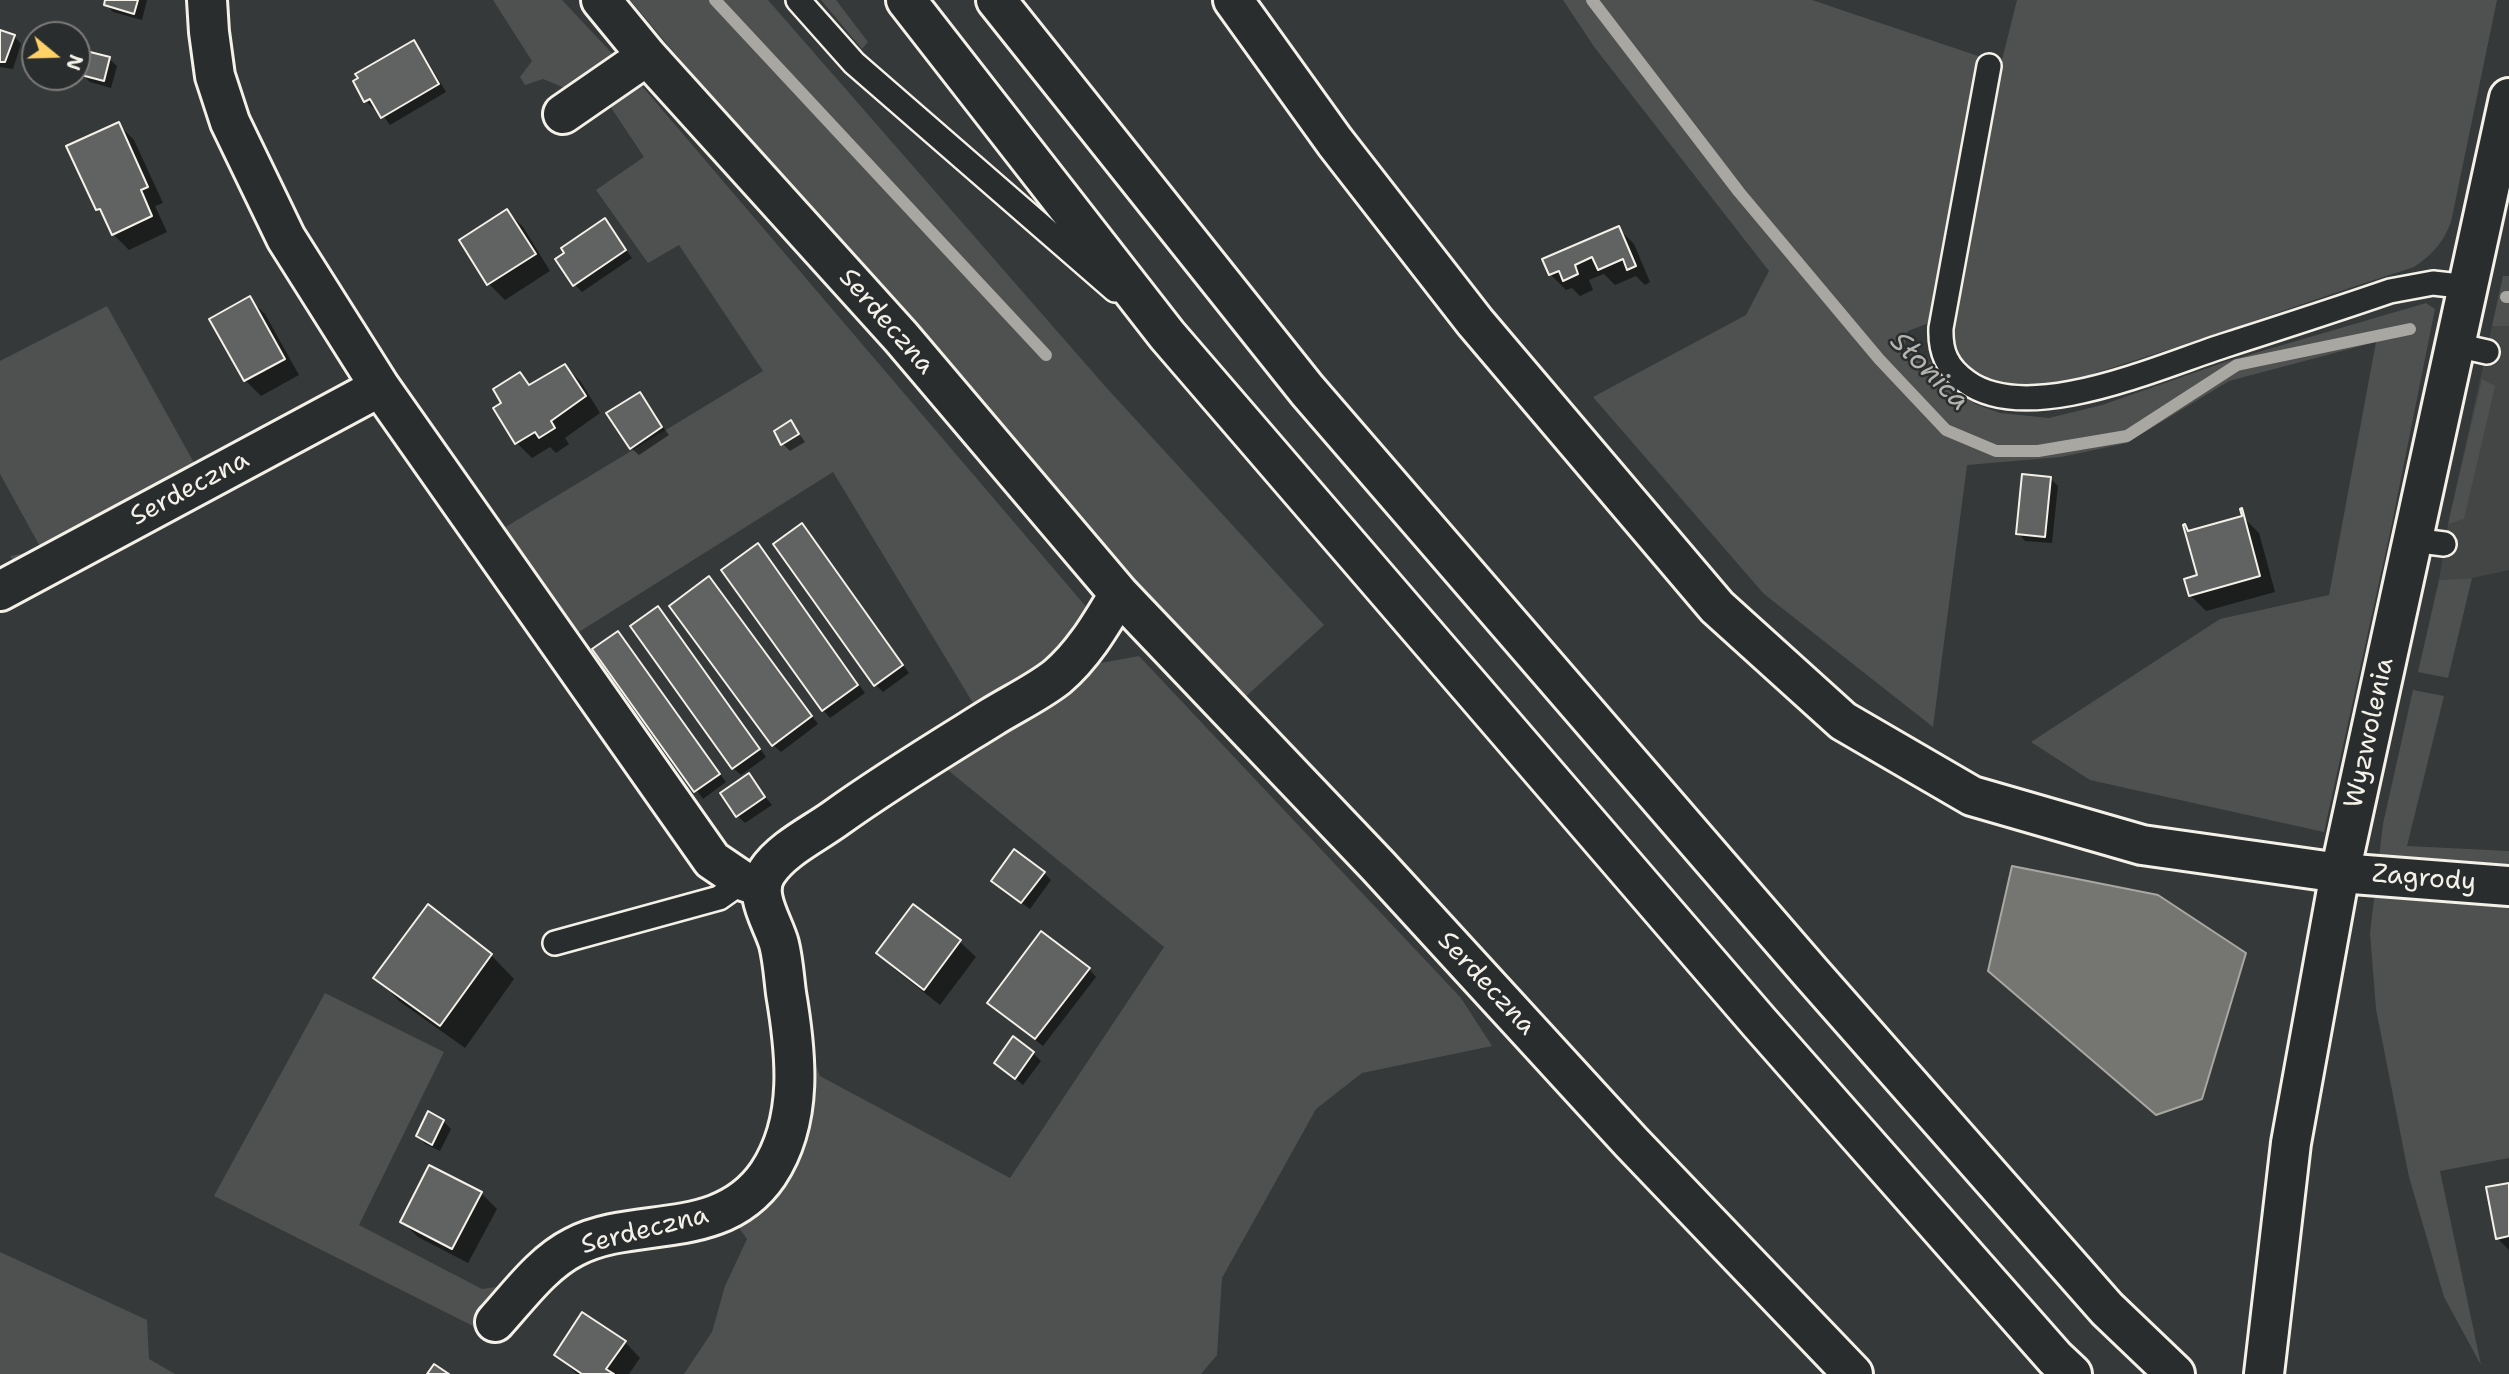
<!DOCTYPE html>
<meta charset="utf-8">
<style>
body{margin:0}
#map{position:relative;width:2509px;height:1374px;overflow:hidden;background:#363939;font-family:"Shantell Sans",sans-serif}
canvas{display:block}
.north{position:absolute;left:21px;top:21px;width:70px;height:70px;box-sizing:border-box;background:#2a2d2e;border:2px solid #7b7b78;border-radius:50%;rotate:109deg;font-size:19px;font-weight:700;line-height:28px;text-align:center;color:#f4f1e8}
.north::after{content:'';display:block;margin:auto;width:24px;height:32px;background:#ffd166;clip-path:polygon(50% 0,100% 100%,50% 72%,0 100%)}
</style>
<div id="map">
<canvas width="2509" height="1374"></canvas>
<div class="north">N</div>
</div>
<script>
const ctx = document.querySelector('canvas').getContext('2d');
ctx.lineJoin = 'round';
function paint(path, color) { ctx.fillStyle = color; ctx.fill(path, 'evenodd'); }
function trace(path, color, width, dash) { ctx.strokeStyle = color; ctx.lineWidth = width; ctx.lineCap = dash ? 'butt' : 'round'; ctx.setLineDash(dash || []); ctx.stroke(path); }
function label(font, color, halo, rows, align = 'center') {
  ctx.font = font + ' "Shantell Sans",sans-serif'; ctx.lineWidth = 5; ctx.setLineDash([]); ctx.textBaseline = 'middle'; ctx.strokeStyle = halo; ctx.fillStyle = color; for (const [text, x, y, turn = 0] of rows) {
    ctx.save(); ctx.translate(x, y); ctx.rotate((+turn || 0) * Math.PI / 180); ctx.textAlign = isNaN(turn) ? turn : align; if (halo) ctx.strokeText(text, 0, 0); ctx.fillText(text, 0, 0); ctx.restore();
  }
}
const built = new Path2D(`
 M2509,314V570L2472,578L2439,580L2448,524L2492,326L2495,317Z`);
const green = new Path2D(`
 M493,0H562L623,65L579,94L543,79L525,85L520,77L532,61Z
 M630,0H768L1104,385L1324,625L1242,700L762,157Z
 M821,0H836L868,42L862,49Z
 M1563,0H1812L1984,58L1929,323L1908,331L1904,346L1927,357L1943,380L1975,404L2000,413L2049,418L2102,405L2228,361L2426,303L2435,309L2391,528L2324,832L2090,780L2031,742L2220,619L2329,595L2376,342L2229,381L2127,443L2061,457L1967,465L1933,727L1764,594L1593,397L1746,315L1769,271L1595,48Z
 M2017,0H2497L2451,222C2443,243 2433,254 2414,267C2321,296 2230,331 2136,360C2094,373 2045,393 2001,384C1977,379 1959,365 1950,343L2001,64Z
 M636,79L1088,609L1076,635L1046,663L976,708L833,472L571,637L499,531L763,371L679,245L648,263L596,190L644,157L606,100Z
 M2503,276H2509V326H2492Z
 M107,306L198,470L46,554L30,561L14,562L10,556L42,550L0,474V361Z
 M2482,379L2495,386L2464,519L2448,524Z
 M2472,578L2448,678L2418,672L2439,580Z
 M1139,656L1461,998L1492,1046L1362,1073L1316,1109L1222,1278L1217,1355L1201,1374H684L712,1332L725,1286L747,1239L733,1219L805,1062L817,1068L820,1076L1010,1178L1164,947L943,766L1101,663Z
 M2413,690L2444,696L2407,846L2509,851V1158L2440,1171L2481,1365L2444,1297L2409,1177L2376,1009L2370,933L2383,824Z
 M325,993L444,1052L359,1225L482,1289L511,1285L477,1328L214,1196Z
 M0,1252L147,1320L149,1359L175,1374H0Z`);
const water = new Path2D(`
 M2012,866L2158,895L2246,953L2202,1099L2156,1115L1988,971Z`);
const shadow = new Path2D(`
 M107,0H147L142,20L113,12L106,4Z
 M0,31L14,36L21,44L13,69L0,67Z
 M414,42L421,50L446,92L390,125L376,106L373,108L366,101Z
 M109,59L117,66L111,88L90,82L83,75Z
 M118,124L134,140L163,203L155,206L167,232L129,250L113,234L106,217L97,209Z
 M507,211L523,227L550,271L505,300L489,284L462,240Z
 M604,221L632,258L582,292L574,284Z
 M1618,228L1634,244L1650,282L1645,285L1636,276L1615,285L1604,274L1589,280L1593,290L1580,296L1572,288L1566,290L1550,274Z
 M249,299L265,314L299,375L261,396L245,380Z
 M565,366L581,382L600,413L565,438L569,444L556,453L550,447L532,458L517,443L504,403L520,374L532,386Z
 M639,395L669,435L639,455L631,448Z
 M791,422L805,442L790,451L783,444Z
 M2050,478L2058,486L2052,543L2025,541L2018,533Z
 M2243,517L2259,533L2275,592L2206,611L2190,595L2199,576Z
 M802,525L909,673L883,692L876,685Z
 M758,546L865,693L830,718L823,710Z
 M709,578L818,724L781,752L773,745Z
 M658,609L766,757L741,775L733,768Z
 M618,633L726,782L703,799L595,650Z
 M748,775L772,805L745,823L738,816Z
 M1044,873L1051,880L1030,909L1000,888Z
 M913,906L960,942L976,957L940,1005L894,969L878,953Z
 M491,955L514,979L465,1048L399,1001L376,977Z
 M1089,969L1096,977L1043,1046L997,1010Z
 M1033,1053L1041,1061L1023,1085L996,1063Z
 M443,1121L451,1129L440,1151L425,1144L418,1136Z
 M2509,1185V1250L2497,1238Z
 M481,1193L497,1209L468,1263L418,1237L402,1222Z
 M625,1342L640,1358L629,1374H577L556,1355Z`);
const stream = new Path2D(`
 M715,0L1046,355
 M1592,0L1739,192L1879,359L1946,430L1996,451H2038L2127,436L2237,365L2410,329
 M2506,297H2509`);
const building = new Path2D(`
 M105,0H138L134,14L104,5Z
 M0,30L15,35L5,62H0Z
 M414,40L439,84L381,118L370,99L364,102L353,81L358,78L355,74Z
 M86,51L110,57L104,81L81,75Z
 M119,122L148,187L141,190L152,216L112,235L100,209L96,210L66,146Z
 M507,209L536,254L487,285L459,240Z
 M605,218L626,250L573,286L555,259L564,253L561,248Z
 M1619,226L1636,266L1627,270L1623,259L1598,270L1592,257L1575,265L1578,274L1563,281L1559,271L1549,275L1542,259Z
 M250,296L285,359L244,381L209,319Z
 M565,364L586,396L551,421L555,428L539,438L535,432L515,444L493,408L501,403L493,389L520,372L529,385Z
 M640,392L662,427L630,449L606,413Z
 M791,420L799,434L781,445L774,431Z
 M2022,474L2051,477L2045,537L2016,534Z
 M2242,508L2260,576L2189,596L2184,579L2197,575L2183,525L2185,524L2188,531L2242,516L2240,509Z
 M802,523L903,665L874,686L773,544Z
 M758,543L858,685L822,711L721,570Z
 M709,576L812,716L772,746L669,606Z
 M658,606L760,749L732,769L630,626Z
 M618,631L720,774L694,792L592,649Z
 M749,773L765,797L736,817L720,793Z
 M1014,849L1045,872L1021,903L991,881Z
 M428,904L492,954L440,1026L373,978Z
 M913,904L961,940L924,990L876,953Z
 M1041,931L1090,968L1035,1039L987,1003Z
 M1013,1036L1034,1052L1015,1079L994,1063Z
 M428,1111L444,1120L432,1145L416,1136Z
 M429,1165L482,1192L452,1249L400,1222Z
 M2509,1183V1236L2496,1239L2486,1187Z
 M582,1312L626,1341L606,1369L614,1374H582L554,1355Z
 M434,1364L449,1374H427Z`);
const service = new Path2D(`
 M798,0L854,63L1115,290
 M1989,66L1941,328C1940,352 1947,368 1967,382C2028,426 2158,367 2223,346C2279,328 2335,310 2390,291L2433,283L2469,287
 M2456,345L2487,352
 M2412,540L2444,544
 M555,943L719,898L743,881`);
const minor = new Path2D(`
 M207,0L209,32L215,76L230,122L286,238L380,387L712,860L743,881L761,887
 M601,0L647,56L901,337L1119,594L1378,866L1631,1142L1853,1374
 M1233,0L1335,142L1475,322L1717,607L1843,721L1972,796L2142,845L2340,873L2509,886
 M563,114L647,56
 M0,591L380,387
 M495,1322C518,1297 542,1263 574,1247C635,1215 721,1243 768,1174C804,1120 796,1052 786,993C784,977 783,960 779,944C773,922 752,894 767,872C782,849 814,834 836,818C886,782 939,750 992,717C1013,704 1038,692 1057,677C1084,654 1101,624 1119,594`);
const tertiary = new Path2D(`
 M2264,1374L2291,1143L2340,873L2509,98`);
const motorway = new Path2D(`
 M906,0L1167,335L1758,1021L2055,1358L2072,1374
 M996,0L1307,390L1811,973L2107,1309L2175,1374`);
const streetNames = [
 ["Serdeczna",886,322,49],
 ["Serdeczna",190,489,-28],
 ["Wyzwolenia",2370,733,-78],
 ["Zagrody",2424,879,5],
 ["Serdeczna",1486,984,47],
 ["Serdeczna",645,1231,-14]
];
const waterNames = [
 ["Słonica",1929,372,45]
];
paint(built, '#434645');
paint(green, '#4e514f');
paint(water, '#757572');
trace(water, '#a8a7a1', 2);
paint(shadow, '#0007');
trace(stream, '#a8a7a1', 12);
paint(building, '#616362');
trace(building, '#f4f1e8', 2);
trace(service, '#f4f1e8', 28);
trace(minor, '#f4f1e8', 44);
trace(tertiary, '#f4f1e8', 44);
trace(motorway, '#f4f1e8', 44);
trace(service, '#2a2d2e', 23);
trace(minor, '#2a2d2e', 38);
trace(tertiary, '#2a2d2e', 38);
trace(motorway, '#2a2d2e', 38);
label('26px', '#f4f1e8', '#2a2d2e', streetNames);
label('italic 28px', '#b4b3ad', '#2a2d2e', waterNames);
</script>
